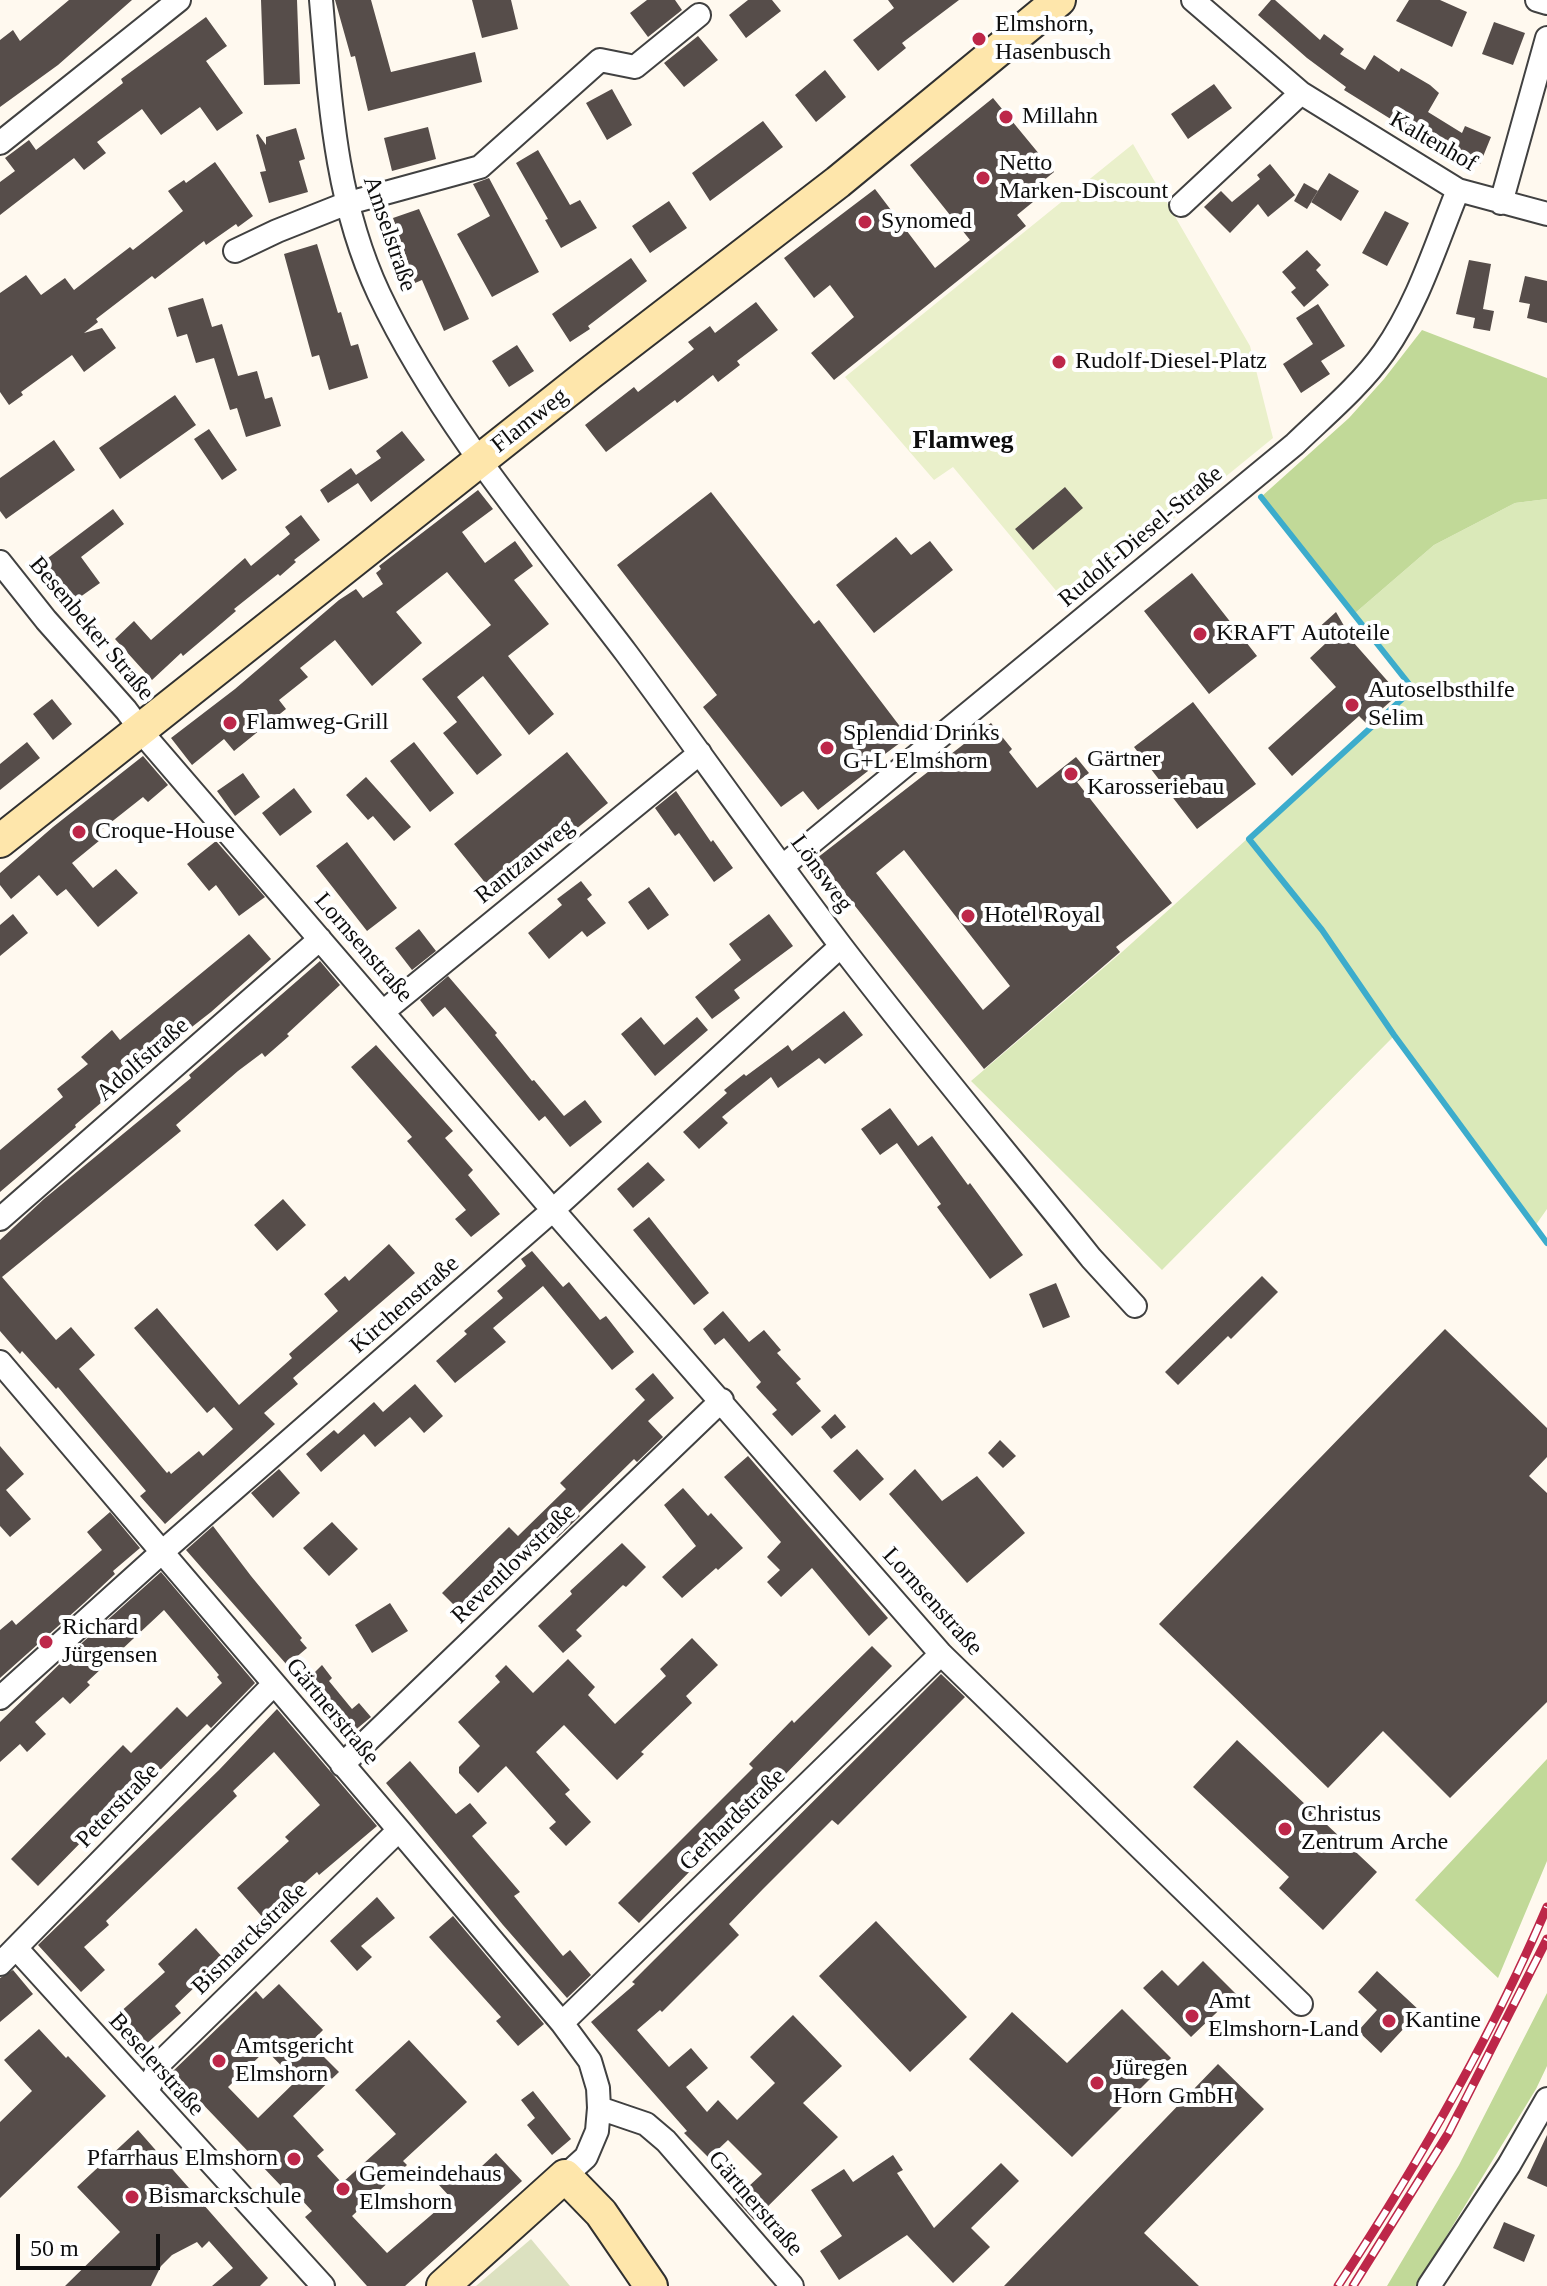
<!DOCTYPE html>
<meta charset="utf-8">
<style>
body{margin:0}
#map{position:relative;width:1547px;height:2286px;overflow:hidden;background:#fff9ef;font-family:"Times New Roman",serif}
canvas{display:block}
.scale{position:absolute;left:16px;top:2234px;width:144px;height:36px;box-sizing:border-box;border:4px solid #0e0e0e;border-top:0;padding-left:10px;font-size:24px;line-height:28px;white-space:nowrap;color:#0e0e0e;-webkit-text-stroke:6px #fff;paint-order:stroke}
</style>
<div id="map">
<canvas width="1547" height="2286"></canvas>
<div class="scale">50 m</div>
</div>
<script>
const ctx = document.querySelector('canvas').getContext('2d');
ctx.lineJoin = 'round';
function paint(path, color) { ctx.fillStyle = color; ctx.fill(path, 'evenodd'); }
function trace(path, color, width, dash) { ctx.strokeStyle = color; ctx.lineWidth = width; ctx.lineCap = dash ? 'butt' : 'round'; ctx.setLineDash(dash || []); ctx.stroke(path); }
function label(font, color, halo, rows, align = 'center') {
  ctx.font = font + ' "Times New Roman",serif'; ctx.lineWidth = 8; ctx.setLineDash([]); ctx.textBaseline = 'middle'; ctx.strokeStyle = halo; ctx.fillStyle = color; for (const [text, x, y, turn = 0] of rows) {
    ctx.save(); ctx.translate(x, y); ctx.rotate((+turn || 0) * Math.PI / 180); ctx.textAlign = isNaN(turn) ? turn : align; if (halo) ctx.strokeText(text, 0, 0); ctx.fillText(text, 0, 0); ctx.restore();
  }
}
const green = new Path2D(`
 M1547,499V1209L1535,1226L1394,1036L1162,1270L971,1081L1122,952L1413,689L1354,614L1434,545L1515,503Z`);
const forest = new Path2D(`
 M1422,330L1547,378V499L1515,503L1434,545L1354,614L1261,497L1349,418L1384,379Z
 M1547,1759V1861L1498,1978L1415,1900Z
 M1547,1993V2066L1536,2089L1416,2286H1387L1459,2165Z`);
const cemetery = new Path2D(`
 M531,2239L570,2286H476Z`);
const pitch = new Path2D(`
 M1133,144L1250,346L1273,438L1068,605L953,467L934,480L845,377Z`);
const stream = new Path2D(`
 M1261,497L1413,689L1249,839L1322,930L1394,1035L1547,1243`);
const building = new Path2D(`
 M69,0H132L58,65L0,107V40L13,30L20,41Z
 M261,0H297L300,84L264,85Z
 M335,0H371L391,72L475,52L482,82L368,111L355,56L351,57Z
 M472,0H511L518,29L482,38Z
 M647,0H675L682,10L648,37L630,13Z
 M748,0H772L781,11L746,38L729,15Z
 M888,0H959L902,43L906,48L878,71L853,40L894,8Z
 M1271,0H1275L1320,40L1324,34L1344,49L1340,54L1365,70L1374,55L1399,72L1401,68L1430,85L1439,93L1428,112L1462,133L1465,126L1491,137L1480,164L1439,149L1344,90L1346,87L1307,58L1258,15Z
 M1409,0H1440L1467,12L1452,47L1396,21Z
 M206,17L227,46L206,61L243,113L217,131L200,107L161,135L142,109L97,142L106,153L84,170L74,158L0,215V182L15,171L5,158L29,140L36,150L123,83L121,79Z
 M1494,22L1525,33L1513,65L1482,54Z
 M698,36L718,60L684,87L664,63Z
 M825,70L846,97L816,122L795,95Z
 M1214,84L1232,108L1188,139L1171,114Z
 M612,89L632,125L607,140L586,103Z
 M993,98L1054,172L1038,185L1044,193L1017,215L1026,226L834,380L811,353L854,317L830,285L814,298L784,258L875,189L935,268L970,240L910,165Z
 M763,121L783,147L710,201L692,173Z
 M428,127L436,159L392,171L384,138Z
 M296,128L305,159L299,161L308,192L269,203L260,172L266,171L256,135L258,134L266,145V137Z
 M538,150L570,205L580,200L597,228L561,248L545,220L548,219L516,163Z
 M215,162L253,216L238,227L236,224L206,245L204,241L155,279L152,276L96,319L98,322L84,333L102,328L116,348L84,372L72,355L21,392L23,395L9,405L0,392V293L26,275L41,295L65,278L74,290L130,247L133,250L183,211L168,191L184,180L186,183Z
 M1270,164L1295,195L1268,217L1258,204L1230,233L1204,207L1221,191L1232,202L1260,179L1257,175Z
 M1329,173L1359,191L1341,221L1311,202Z
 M489,178L539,272L492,297L457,234L490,216L473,184Z
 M1304,183L1318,191L1307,209L1294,201Z
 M669,201L687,228L650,253L632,226Z
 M419,209L469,319L444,331L422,280L415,283L393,218Z
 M1385,211L1409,223L1387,266L1362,253Z
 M317,244L338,313L341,312L351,346L358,344L368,378L329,390L319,355L312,357L284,254Z
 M1307,250L1321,265L1316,270L1329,285L1304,307L1291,292L1296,288L1282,272Z
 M631,258L647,281L588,326L590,329L570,342L552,314Z
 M1469,260L1491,264L1483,309L1494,311L1490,331L1473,328L1475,318L1456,314Z
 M1525,276L1547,281V323L1527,318L1530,304L1519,302Z
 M203,298L212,327L222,324L238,376L257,371L265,399L272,397L281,426L246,437L237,408L230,410L214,358L196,363L187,334L177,337L168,308Z
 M756,302L778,330L737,361L740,365L718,382L713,375L677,403L675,400L606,452L585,425L634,387L638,392L694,349L688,342L710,326L715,333Z
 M1318,304L1345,346L1321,361L1330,374L1301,393L1283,364L1313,344L1296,318Z
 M517,345L534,371L509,387L492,361Z
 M175,395L196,425L120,479L99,448Z
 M209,429L237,470L222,480L194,439Z
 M402,431L425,460L371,502L358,483L328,503L320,490L351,468L356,475L381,458L376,451Z
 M54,440L75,470L6,519L0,511V478Z
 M1065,487L1083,508L1033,550L1015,529Z
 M478,490L493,509L462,532L485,563L515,541L533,566L514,580L549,624L508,656L554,714L529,735L483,676L457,697L502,755L477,775L443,733L457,722L422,679L491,625L447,572L396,612L422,643L372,686L335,640L300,668L308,677L279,700L286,709L234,751L224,739L192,765L171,738L235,689L339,600L356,589L363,598L383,584L376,573L381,569L379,566Z
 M711,492L814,624L819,620L908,737L866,768L868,771L818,810L803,791L781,807L703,707L717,695L617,565Z
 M113,509L124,524L81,557L100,583L73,602L55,577L52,579L40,564Z
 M301,515L320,540L294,560L296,562L280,576L278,574L234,609L236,611L215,629L183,656L181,653L152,680L115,639L134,621L151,640L245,558L251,566L290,534L285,527Z
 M896,537L911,555L930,541L953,570L874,633L836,585Z
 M1192,573L1257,656L1209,694L1144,611Z
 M1336,612L1354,643L1399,694L1366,723L1359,716L1292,776L1268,748L1336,687L1310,658L1326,643L1315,631Z
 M52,699L72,724L53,740L33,714Z
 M1193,702L1256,784L1197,829L1134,747Z
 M991,723L1012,749L1009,752L1037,788L1076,757L1089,773L1077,782L1172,903L1116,947L1120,952L984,1069L817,858ZM904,850L1010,986L983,1010L876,873Z
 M27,742L40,758L0,790V764Z
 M414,742L454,793L430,812L390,761Z
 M567,752L608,803L495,895L454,844Z
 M143,756L168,785L148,802L143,797L100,831L105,836L72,863L93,888L116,869L138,893L98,927L66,889L57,896L39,875L11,899L0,885V873L53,827Z
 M243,773L260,797L235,816L217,791Z
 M366,777L411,827L394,841L373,816L368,820L346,795Z
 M294,788L312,812L280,836L262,813Z
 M676,791L711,842L713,840L733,868L714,882L679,833L675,836L655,808Z
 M216,841L265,897L239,916L216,885L209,891L187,864Z
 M347,842L397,908L367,931L316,866Z
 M581,881L592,895L587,899L606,923L587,937L582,931L549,959L528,933L562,905L557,899Z
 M649,887L669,915L648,930L628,902Z
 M13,914L28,933L0,956V925Z
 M769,914L793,946L734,990L740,998L712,1019L695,997L741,960L729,944Z
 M419,929L436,951L412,970L395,948Z
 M249,934L271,959L211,1012L142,1066L143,1067L75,1125L76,1127L0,1192V1150L63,1097L57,1089L88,1064L81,1057L112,1030L120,1040Z
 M320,961L340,985L287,1034L289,1036L265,1057L262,1053L238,1071L176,1125L181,1131L2,1277L56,1340L71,1327L95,1355L79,1369L167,1473L169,1471L171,1474L199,1451L203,1456L233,1429L214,1407L207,1413L134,1328L157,1308L239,1405L292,1358L289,1354L338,1311L324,1294L345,1276L349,1281L389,1244L415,1273L293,1378L298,1384L264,1413L275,1424L165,1524L140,1496L146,1491L58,1387L56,1389L22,1351L20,1354L0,1331V1240L44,1199L191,1078L189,1075Z
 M448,976L497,1033L495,1035L532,1081L534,1080L564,1116L585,1100L602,1122L570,1147L545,1116L539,1121L445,1007L433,1017L420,1000Z
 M844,1011L863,1035L825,1064L819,1058L778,1088L771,1077L722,1117L728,1123L699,1149L683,1132L727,1093L724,1090L744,1074L746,1076L788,1045L792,1051Z
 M641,1017L664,1045L697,1017L708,1030L655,1076L621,1034Z
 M376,1045L453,1131L445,1138L473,1170L468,1175L500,1214L471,1237L455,1219L466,1210L407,1141L412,1137L351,1067Z
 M890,1108L918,1146L932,1136L968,1185L970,1183L1023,1255L990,1279L937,1207L941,1204L897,1143L880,1155L861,1129Z
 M648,1162L665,1180L633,1208L617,1189Z
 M283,1199L306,1225L277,1251L254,1225Z
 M649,1217L709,1293L694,1305L633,1230Z
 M532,1251L563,1287L569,1282L600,1320L606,1316L634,1352L612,1370L543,1286L493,1328L506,1342L455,1383L436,1361L467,1334L464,1331L503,1298L497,1291L526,1266L521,1259Z
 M1262,1276L1278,1292L1231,1339L1228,1336L1178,1385L1165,1372Z
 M1056,1283L1070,1317L1043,1328L1029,1294Z
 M723,1311L749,1342L764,1330L781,1350L777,1353L801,1379L796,1383L821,1411L792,1436L772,1414L777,1410L756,1387L761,1382L724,1338L715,1345L703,1329Z
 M1445,1329L1547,1428V1457L1529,1476L1547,1493V1702L1450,1798L1383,1731L1328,1788L1159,1624Z
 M653,1373L674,1398L648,1421L663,1437L637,1462L634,1459L578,1514L580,1516L557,1538L552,1532L464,1615L442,1593L509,1527L518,1536L566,1489L560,1483L645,1400L635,1389Z
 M415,1384L443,1416L424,1433L410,1417L375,1447L364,1434L321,1472L306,1454L334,1430L338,1434L374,1402L383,1412Z
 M835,1414L846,1427L831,1439L821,1427Z
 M1000,1440L1016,1456L1003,1468L988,1453Z
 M0,1446L24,1474L6,1490L31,1519L10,1537L0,1526Z
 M857,1449L884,1479L860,1501L833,1471Z
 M748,1456L888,1618L869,1636L812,1568L781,1597L767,1582L780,1570L767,1557L781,1542L724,1477Z
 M279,1469L300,1493L273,1518L251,1493Z
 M915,1469L942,1501L977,1476L1025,1533L967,1583L889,1494Z
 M683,1488L708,1516L711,1513L743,1548L718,1570L716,1568L682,1598L662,1577L696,1546L664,1505Z
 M110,1512L140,1548L113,1571L115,1574L84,1603L0,1678V1630L12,1620L16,1625L102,1550L87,1532Z
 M332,1522L358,1549L329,1576L303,1548Z
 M213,1526L251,1576L302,1638L300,1640L307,1648L287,1665L186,1550Z
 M622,1543L646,1567L626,1587L623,1585L576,1630L582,1636L563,1653L538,1626L572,1594L570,1591Z
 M161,1572L255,1683L211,1728L207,1724L154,1776L150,1772L38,1886L11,1859L123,1745L131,1753L177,1707L187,1717L222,1683L217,1677L219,1675L164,1610L87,1682L90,1685L70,1704L63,1697L35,1722L46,1734L27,1752L20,1744L0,1762V1722L73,1651Z
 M390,1603L408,1631L372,1653L355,1625Z
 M692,1638L718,1665L686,1696L692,1703L641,1752L644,1754L617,1780L564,1725L536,1752L570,1790L565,1794L591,1822L566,1846L549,1828L556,1822L506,1766L478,1793L459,1773V1767L480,1746L458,1722L500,1682L495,1676L506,1665L533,1693L568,1659L595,1687L588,1695L615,1724L666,1676L660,1669Z
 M872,1646L892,1666L639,1923L618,1903L753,1768L749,1764L792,1720L794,1723Z
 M322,1665L332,1678L329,1681L352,1709L359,1703L371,1717L347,1737L302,1685Z
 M941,1674L965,1697L838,1825L832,1820L763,1889L729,1924L739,1935L662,2012L660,2010L637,2030L669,2067L691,2048L708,2068L686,2087L707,2112L718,2100L737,2120L775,2083L750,2057L793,2015L842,2066L803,2103L838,2137L754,2220L735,2199L762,2174L728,2140L709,2158L684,2133L687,2131L591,2022L635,1984L632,1982L645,1969Z
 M277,1709L377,1826L319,1875L317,1872L264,1919L237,1888L289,1841L285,1837L320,1805L274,1752L233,1791L237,1796L106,1921L109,1925L84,1947L105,1970L81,1992L38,1945L219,1770Z
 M1237,1740L1377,1872L1323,1930L1279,1888L1289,1877L1193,1787Z
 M410,1761L456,1814L470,1803L487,1823L472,1836L520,1892L514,1896L563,1956L570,1950L591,1975L567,1998L503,1925L386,1783Z
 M377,1897L395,1918L361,1946L372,1957L357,1971L330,1941Z
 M453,1916L544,2024L518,2046L496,2021L501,2017L429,1937Z
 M876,1921L967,2017L910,2072L819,1976Z
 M196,1928L224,1959L175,2006L181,2013L136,2053L109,2022L165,1972L158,1964Z
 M1203,1961L1236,1994L1191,2037L1143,1988L1162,1970L1178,1986Z
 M13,1970L33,1994L0,2022V1978Z
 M1377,1971L1420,2011L1381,2053L1358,2031L1377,2010L1358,1992Z
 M279,1984L323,2030L310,2043L339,2072L293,2116L324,2150L317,2156L342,2183L396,2134L355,2090L409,2040L467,2102L403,2161L407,2165L352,2216L387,2253L451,2198L439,2185L456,2168L467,2180L496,2153L522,2181L405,2286H367L305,2217L312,2211L287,2184L283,2188L172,2072L256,1991L263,1999ZM266,2050L296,2081L258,2118L228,2087Z
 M1122,2009L1171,2058L1072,2157L969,2059L1012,2012L1067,2063Z
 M39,2029L66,2058L68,2056L106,2096L0,2198V2122L32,2091L4,2060Z
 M1218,2064L1264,2109L1144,2233L1199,2286H1004Z
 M533,2091L571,2139L552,2155L527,2125L535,2118L521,2100Z
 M138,2130L268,2278L260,2286H212L233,2268L209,2241L202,2248L197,2242L172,2255L161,2266L151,2286H65L120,2232L77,2187Z
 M1547,2135V2187L1527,2178Z
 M893,2155L903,2170L897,2173L934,2228L1001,2163L1019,2181L971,2228L990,2247L953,2283L907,2235L839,2280L820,2251L842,2236L811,2190L844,2169L853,2182Z
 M1504,2222L1535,2235L1524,2262L1493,2248Z`);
const street = new Path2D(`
 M321,0C330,101 335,200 379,294C439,421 542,542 627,654C699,751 768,850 841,946C922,1052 1008,1154 1091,1258L1135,1306
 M1193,0L1301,93L1458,190L1547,214
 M1537,0L1547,3
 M0,143L179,0
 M1501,203L1547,38
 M1181,205L1301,93
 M235,251L277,231L345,204L480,167L600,60L635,67L699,15
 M0,562L46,620L126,710L150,742L545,1201
 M783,866L1295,444C1325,415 1360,386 1384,352C1418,304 1436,244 1458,190
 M384,1011L700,753
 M553,1210L941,1654L1301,2004
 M0,1219L320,939
 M0,1362L399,1830L562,2023L590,2061L598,2088L599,2108L597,2131L586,2157L565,2176
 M0,1698L161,1553L553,1210L841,946
 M342,1765L722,1400
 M16,1948L323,2286
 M0,1964L274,1684
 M562,2023L941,1654
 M147,2092L160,2063L399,1830
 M599,2108L646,2124L666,2141L792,2286
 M1429,2286L1509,2165L1547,2099`);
const secondary = new Path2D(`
 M0,841L590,373L838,182L1059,0
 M443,2286L565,2176L601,2213L651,2286`);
const rail = new Path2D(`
 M1338,2286C1417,2166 1490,2040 1547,1907
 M1353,2286L1448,2134L1547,1939`);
const markers = [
 [979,39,8,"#bd2749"],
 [1006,117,8,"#bd2749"],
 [983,178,8,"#bd2749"],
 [865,222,8,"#bd2749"],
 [1059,362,8,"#bd2749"],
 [1200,634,8,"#bd2749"],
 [1352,705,8,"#bd2749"],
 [230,723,8,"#bd2749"],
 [827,748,8,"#bd2749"],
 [1071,774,8,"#bd2749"],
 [79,832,8,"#bd2749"],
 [968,916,8,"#bd2749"],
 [46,1642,8,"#bd2749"],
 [1285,1829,8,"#bd2749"],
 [1192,2016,8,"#bd2749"],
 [1389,2021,8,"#bd2749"],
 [219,2061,8,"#bd2749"],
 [1097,2083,8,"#bd2749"],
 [294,2159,8,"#bd2749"],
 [343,2189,8,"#bd2749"],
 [132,2197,8,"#bd2749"]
];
const poiNames = [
 ["Elmshorn,",995,25],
 ["Hasenbusch",995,53],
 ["Millahn",1022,117],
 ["Netto",999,164],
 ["Marken-Discount",999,192],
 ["Synomed",881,222],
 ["Rudolf-Diesel-Platz",1075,362],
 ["KRAFT Autoteile",1216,634],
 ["Autoselbsthilfe",1368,691],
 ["Selim",1368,719],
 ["Flamweg-Grill",246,723],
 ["Splendid Drinks",843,734],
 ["G+L Elmshorn",843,762],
 ["Gärtner",1087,760],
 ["Karosseriebau",1087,788],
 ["Croque-House",95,832],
 ["Hotel Royal",984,916],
 ["Richard",62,1628],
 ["Jürgensen",62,1656],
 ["Christus",1301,1815],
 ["Zentrum Arche",1301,1843],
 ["Amt",1208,2002],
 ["Elmshorn-Land",1208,2030],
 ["Kantine",1405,2021],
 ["Amtsgericht",235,2047],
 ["Elmshorn",235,2075],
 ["Jüregen",1113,2069],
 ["Horn GmbH",1113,2097],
 ["Pfarrhaus Elmshorn",278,2159,"right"],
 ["Gemeindehaus",359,2175],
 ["Elmshorn",359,2203],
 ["Bismarckschule",148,2197]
];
const streetNames = [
 ["Kaltenhof",1433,142,30],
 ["Amselstraße",389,234,71],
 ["Flamweg",530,421,-38],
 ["Rudolf-Diesel-Straße",1141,537,-40],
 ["Besenbeker Straße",91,629,50],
 ["Rantzauweg",525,862,-39],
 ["Lönsweg",821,874,54],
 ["Lornsenstraße",363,948,49],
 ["Adolfstraße",143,1060,-41],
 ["Kirchenstraße",405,1305,-41],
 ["Reventlowstraße",514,1564,-44],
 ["Lornsenstraße",932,1602,48],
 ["Gärtnerstraße",332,1712,50],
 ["Peterstraße",118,1806,-46],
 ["Gerhardstraße",733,1820,-44],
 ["Bismarckstraße",250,1939,-44],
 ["Beselerstraße",156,2065,48],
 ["Gärtnerstraße",755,2204,49]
];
const neighbourhoodNames = [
 ["Flamweg",963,441]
];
paint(green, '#dae9b9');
paint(forest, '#c1d998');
paint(cemetery, '#dce1c0');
paint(pitch, '#eaf0cb');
trace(stream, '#3caccc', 6);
paint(building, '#564d4a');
trace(street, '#414141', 26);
trace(secondary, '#303030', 36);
trace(street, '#fff', 22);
trace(secondary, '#fee6ab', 32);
trace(rail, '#bd2749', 9);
trace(rail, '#fff', 6, [18]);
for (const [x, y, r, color] of markers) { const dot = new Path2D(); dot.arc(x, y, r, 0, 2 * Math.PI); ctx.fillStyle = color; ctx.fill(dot); trace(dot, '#fff', 3); }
label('24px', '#0e0e0e', '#fff', poiNames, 'left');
label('24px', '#0e0e0e', '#fff', streetNames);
label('bold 26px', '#0e0e0e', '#fff', neighbourhoodNames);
</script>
